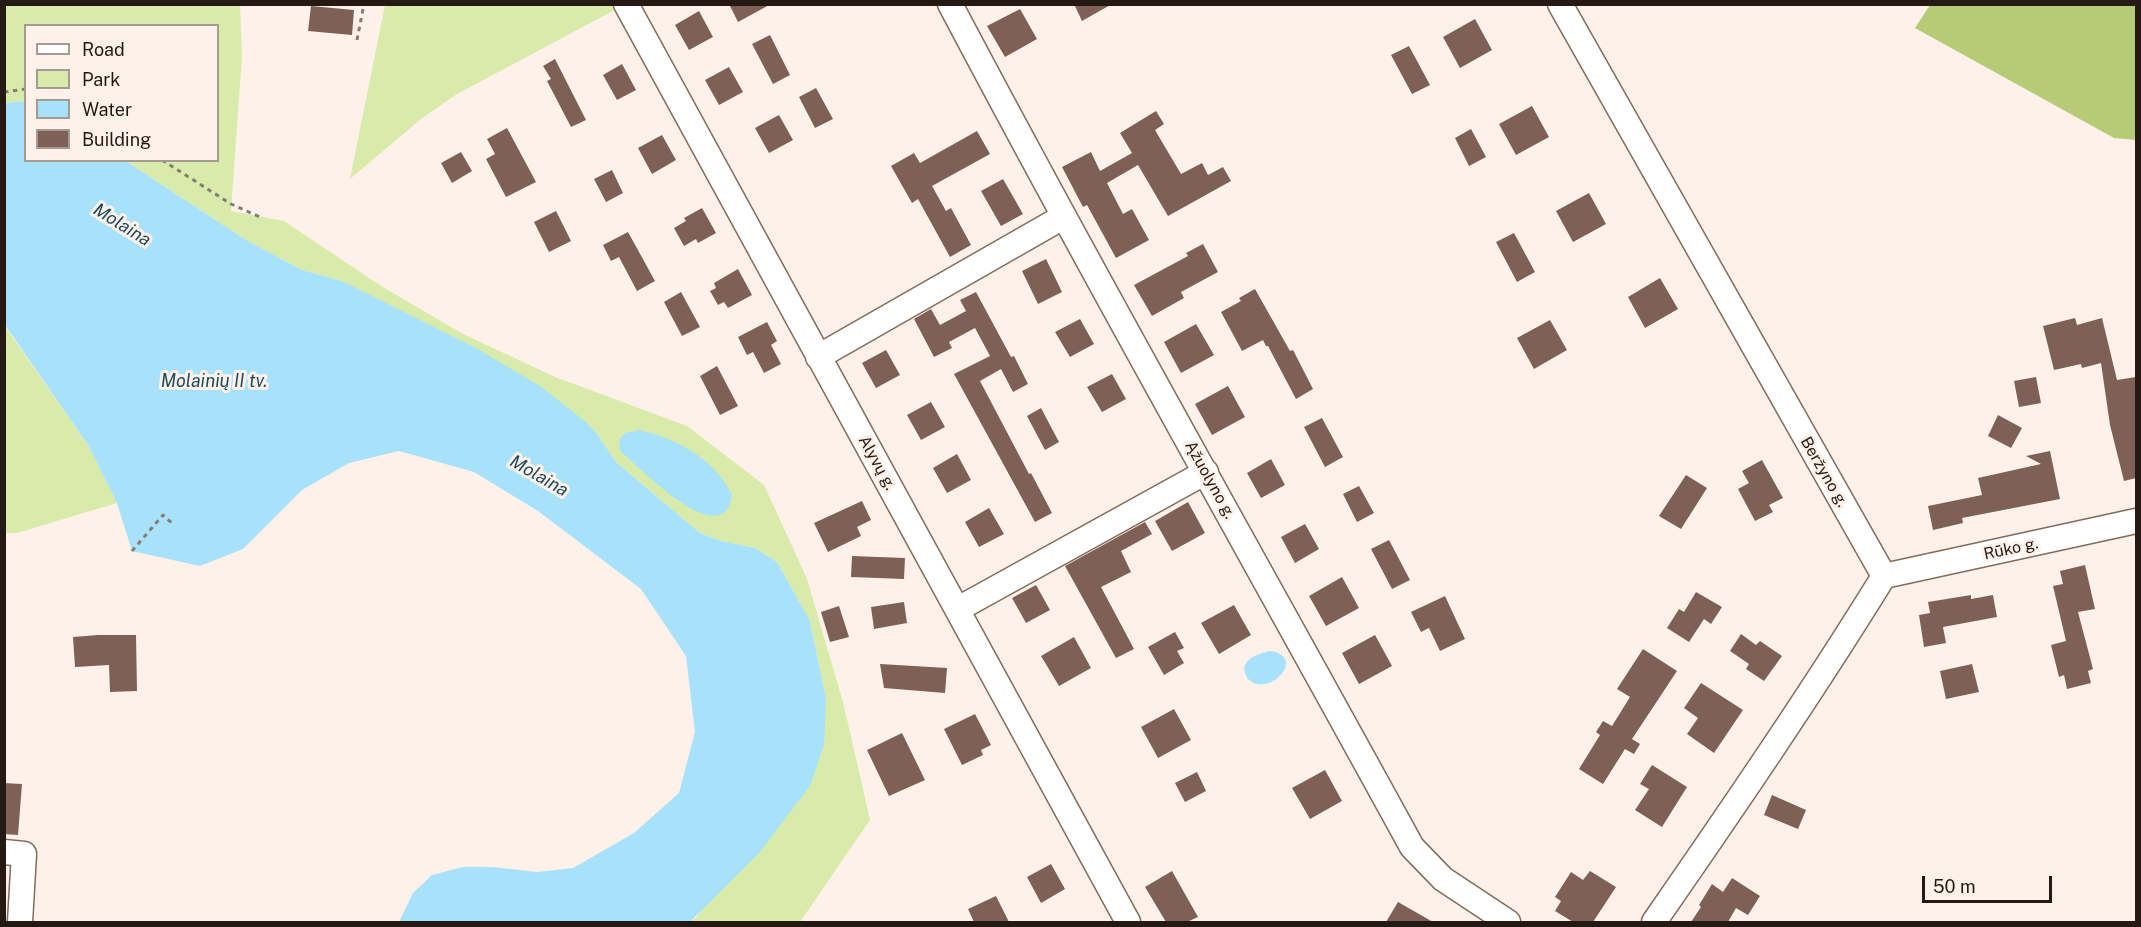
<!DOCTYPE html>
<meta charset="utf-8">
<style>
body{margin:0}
#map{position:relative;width:2141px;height:927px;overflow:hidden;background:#fdf1e9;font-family:"Public Sans",sans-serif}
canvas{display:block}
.frame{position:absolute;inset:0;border:6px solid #241a13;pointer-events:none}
.legend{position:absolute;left:24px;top:24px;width:195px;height:138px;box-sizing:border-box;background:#fdf1e9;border:2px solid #a69b93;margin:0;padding:8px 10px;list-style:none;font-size:18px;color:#241a13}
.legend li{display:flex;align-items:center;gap:12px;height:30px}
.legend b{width:30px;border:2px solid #a69b93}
.scale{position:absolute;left:1922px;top:876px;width:130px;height:27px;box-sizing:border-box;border:3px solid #241a13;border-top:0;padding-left:8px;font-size:18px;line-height:21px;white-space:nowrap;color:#241a13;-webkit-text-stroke:4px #fdf1e9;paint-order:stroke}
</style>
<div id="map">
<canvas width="2141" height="927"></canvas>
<div class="frame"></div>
<ul class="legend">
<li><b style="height:8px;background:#fff"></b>Road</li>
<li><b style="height:16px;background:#d9ebaa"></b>Park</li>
<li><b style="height:16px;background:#a7e2fa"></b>Water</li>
<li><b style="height:16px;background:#7e6056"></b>Building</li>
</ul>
<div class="scale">50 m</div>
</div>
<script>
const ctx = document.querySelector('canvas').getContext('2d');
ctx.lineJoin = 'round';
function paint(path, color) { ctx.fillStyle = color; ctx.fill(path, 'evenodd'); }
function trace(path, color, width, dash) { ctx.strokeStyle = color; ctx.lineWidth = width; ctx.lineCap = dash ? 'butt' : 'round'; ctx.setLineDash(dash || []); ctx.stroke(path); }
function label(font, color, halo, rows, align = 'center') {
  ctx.font = font + ' "Public Sans",sans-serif'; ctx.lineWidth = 6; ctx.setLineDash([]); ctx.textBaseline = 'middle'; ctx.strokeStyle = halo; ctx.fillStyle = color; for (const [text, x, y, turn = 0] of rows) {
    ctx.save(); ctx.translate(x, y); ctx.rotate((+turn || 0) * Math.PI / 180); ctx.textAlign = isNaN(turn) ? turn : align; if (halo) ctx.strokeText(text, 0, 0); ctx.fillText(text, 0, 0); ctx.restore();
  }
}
const green = new Path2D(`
 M4,5H240L242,56L231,211L284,221L381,286L463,334L555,377L687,426L764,485L807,579L843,702L870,820L800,922H690L697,917L826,699L810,621L777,562L755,548L721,541L700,533L616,462L597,434L342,281L302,270L246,240L126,161L218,160V26H26L25,101L5,103Z
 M385,5H624L457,94L421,119L350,179Z
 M4,325L88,445L117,503L17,533H5Z`);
const forest = new Path2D(`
 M1930,5H2136V140L2114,138L1915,28Z`);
const water = new Path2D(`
 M26,101V160L126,161L246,240L302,270L342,281L476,348L540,386L586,422L597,434L616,462L700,533L721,541L755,548L777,562L810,621L826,699L824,745L810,786L759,853L690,922H399L413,893L432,875L463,867H493L537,872L573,868L634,833L679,793L695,732L686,656L641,589L538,511L474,472L399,451L349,463L302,490L243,549L200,566L132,551L117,503L88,445L5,325V103Z
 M639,430C676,438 715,459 732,495C731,500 730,508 725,512C701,532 638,466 620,451L619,440L625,433Z
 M1270,651C1305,656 1275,692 1254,683C1250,681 1246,678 1245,673C1241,658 1259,654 1270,651Z`);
const building = new Path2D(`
 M729,4H771L738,22Z
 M1074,4H1112L1082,21Z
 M311,6L354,10L352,35L308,31Z
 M1020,9L1037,39L1005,57L987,26Z
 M699,11L713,37L689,50L675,25Z
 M1475,19L1492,50L1460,68L1443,37Z
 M770,35L790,75L773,84L752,44Z
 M1409,46L1430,85L1412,94L1391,55Z
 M555,59L586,120L571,127L547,81L551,79L543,66Z
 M622,64L636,90L617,100L603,75Z
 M729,67L743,92L719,105L705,80Z
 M816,88L833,119L815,128L799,97Z
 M1532,106L1549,137L1516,155L1499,124Z
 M1156,111L1164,124L1155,130L1181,174L1202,163L1208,175L1223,167L1231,181L1168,216L1138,165L1107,183L1123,214L1132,209L1149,240L1116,258L1087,205L1083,207L1062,167L1091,152L1100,171L1132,153L1120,133Z
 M779,115L793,140L769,153L755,128Z
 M507,128L536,182L506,197L486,159L495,154L487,139Z
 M1471,129L1486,157L1469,166L1455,138Z
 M977,131L990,154L932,186L946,211L951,208L971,245L950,257L918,199L912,203L891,166L914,153L920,163Z
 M662,135L676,160L652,174L638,148Z
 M461,152L472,171L452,183L441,163Z
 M612,170L623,193L606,202L594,179Z
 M1003,179L1023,214L1001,226L981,191Z
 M1589,193L1606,224L1573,242L1556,211Z
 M702,208L716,233L698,243L696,239L684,246L674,228L686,221L684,218Z
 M556,211L571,241L549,252L534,222Z
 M628,232L655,281L637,291L619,257L611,261L603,245Z
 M1514,233L1535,272L1517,282L1496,242Z
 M1203,244L1218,272L1181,292L1184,298L1152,316L1134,285L1188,256L1186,253Z
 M1046,259L1062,292L1038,304L1022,271Z
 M738,269L752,295L728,308L724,302L718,305L710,291L716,288L714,283Z
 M1660,278L1678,309L1645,328L1628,297Z
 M1255,289L1290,351L1293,350L1313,389L1296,399L1268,346H1266L1263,340L1242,351L1221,312L1241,301L1239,298Z
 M681,292L700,327L682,336L664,302Z
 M976,292L1011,357L1014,356L1028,384L1013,392L1001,369L980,381L1029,474L1031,473L1052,513L1035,522L954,374L990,356L975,328L949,342L952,348L934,357L914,319L931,309L940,325L966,311L960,300Z
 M2075,318L2077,325L2102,318L2117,380L2136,377V478L2124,481L2110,425L2101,363L2082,368L2081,364L2054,370L2043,326Z
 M1080,319L1094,344L1070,357L1055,332Z
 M1550,320L1567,350L1534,369L1517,338Z
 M767,322L777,341L771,345L781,364L764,373L753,352L747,355L738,337Z
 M1196,324L1214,355L1181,373L1164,342Z
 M886,350L900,375L876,388L862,363Z
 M717,366L738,406L720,415L700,376Z
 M1112,374L1126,399L1102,412L1087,387Z
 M2036,377L2041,403L2019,407L2014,381Z
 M1228,386L1245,417L1212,435L1195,404Z
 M931,402L945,427L921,440L907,415Z
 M1041,408L1059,442L1045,450L1027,416Z
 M1998,415L2022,428L2011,448L1988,436Z
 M1322,418L1343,457L1325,467L1304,427Z
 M2050,451L2060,499L1962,518L1963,523L1933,530L1928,506L1982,495L1978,478L2041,464L2026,456Z
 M957,454L971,480L947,493L933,468Z
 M1271,459L1285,485L1261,498L1247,473Z
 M1762,460L1783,498L1769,505L1773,512L1755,521L1738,489L1749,483L1742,471Z
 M1686,475L1707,488L1681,529L1659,516Z
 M1359,486L1374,513L1357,522L1343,494Z
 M862,501L871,520L857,527L861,536L828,552L814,523Z
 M1188,502L1205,533L1172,551L1155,521Z
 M989,508L1004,534L979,547L965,522Z
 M1145,522L1152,534L1121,551L1131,572L1101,587L1134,649L1116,658L1065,566Z
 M1305,524L1319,549L1295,563L1281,537Z
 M1389,540L1410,580L1392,589L1371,549Z
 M852,556L905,558L904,579L851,577Z
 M2085,565L2095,609L2078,612L2093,669L2088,671L2091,683L2067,689L2064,675L2059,677L2051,645L2066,641L2053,586L2063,584L2060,571Z
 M1342,577L1359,608L1326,626L1309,596Z
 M1036,585L1050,610L1026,623L1012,598Z
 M1696,592L1722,607L1711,624L1704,619L1689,642L1667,628L1679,609L1684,612Z
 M1971,595V599L1993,595L1997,617L1943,627L1946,643L1924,647L1919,615L1930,613L1928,602Z
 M1445,596L1465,639L1440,651L1429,628L1421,632L1411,612Z
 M904,602L907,623L874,629L871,607Z
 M1234,605L1251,635L1219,654L1201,623Z
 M839,606L849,637L830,642L821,612Z
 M1175,632L1184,648L1177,651L1184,663L1164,675L1148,647Z
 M1741,634L1756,645L1760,641L1782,656L1764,681L1746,669L1749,664L1730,651Z
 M98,635H136L137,691L110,692L109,665L75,667L73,637Z
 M1375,635L1392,666L1359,684L1342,653Z
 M1074,637L1091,668L1059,686L1041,656Z
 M1643,649L1677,671L1632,739L1640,744L1634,754L1625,749L1603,784L1579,769L1600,735L1596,732L1603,721L1612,726L1630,697L1617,689Z
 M880,664L947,668L945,693L884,688Z
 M1972,664L1979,692L1946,699L1940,671Z
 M1701,683L1743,710L1714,753L1687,734L1698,718L1684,708Z
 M1174,709L1191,740L1158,758L1141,727Z
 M975,714L991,745L981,750L983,755L962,765L944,729Z
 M902,733L925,780L889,796L867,750Z
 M1652,765L1687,787L1662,827L1635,810L1649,789L1640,784Z
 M1325,770L1342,801L1310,819L1292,788Z
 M1197,772L1206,791L1185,802L1175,783Z
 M4,783L22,784L18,835L4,834Z
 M1772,795L1806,810L1798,829L1764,815Z
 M1051,864L1065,889L1041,903L1027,877Z
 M1172,871L1198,917L1187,922H1166L1145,887Z
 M1590,871L1616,887L1593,922H1573L1555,911L1561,901L1555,897L1571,872L1583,880Z
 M1732,878L1760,896L1748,915L1736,908L1728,922H1691L1701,907L1699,905L1712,884L1723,892Z
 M996,896L1009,922H974L968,909Z
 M1398,902L1433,922H1386Z`);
const path = new Path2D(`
 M357,40L364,4
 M4,92L26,89
 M162,160L231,204L260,217
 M132,551L163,515L173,524`);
const minor = new Path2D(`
 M626,4C793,311 962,616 1128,922
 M950,4C1100,288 1258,566 1412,847L1443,879L1508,922
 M1560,4L1884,576
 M818,357L1063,217
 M1884,576L2136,521
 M958,609L1206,472
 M4,852L24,854L20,922
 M1654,922C1733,808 1811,694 1884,576`);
const streetNames = [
 ["Alyvų g.",877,463,61],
 ["Beržyno g.",1824,472,60],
 ["Ąžuolyno g.",1210,480,61],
 ["Rūko g.",2011,549,-12]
];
const waterNames = [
 ["Molaina",122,225,32],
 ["Molainių II tv.",214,381],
 ["Molaina",539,476,30]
];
paint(green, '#d9ebaa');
paint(forest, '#b5cb75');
paint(water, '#a7e2fa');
paint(building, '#7e6056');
trace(minor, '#846b5a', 27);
trace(path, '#887d75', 3, [4.5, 4.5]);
trace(minor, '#fff', 24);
label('16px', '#241a13', '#fdf1e9', streetNames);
label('italic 18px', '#1d4b5c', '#fdf1e9', waterNames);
</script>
